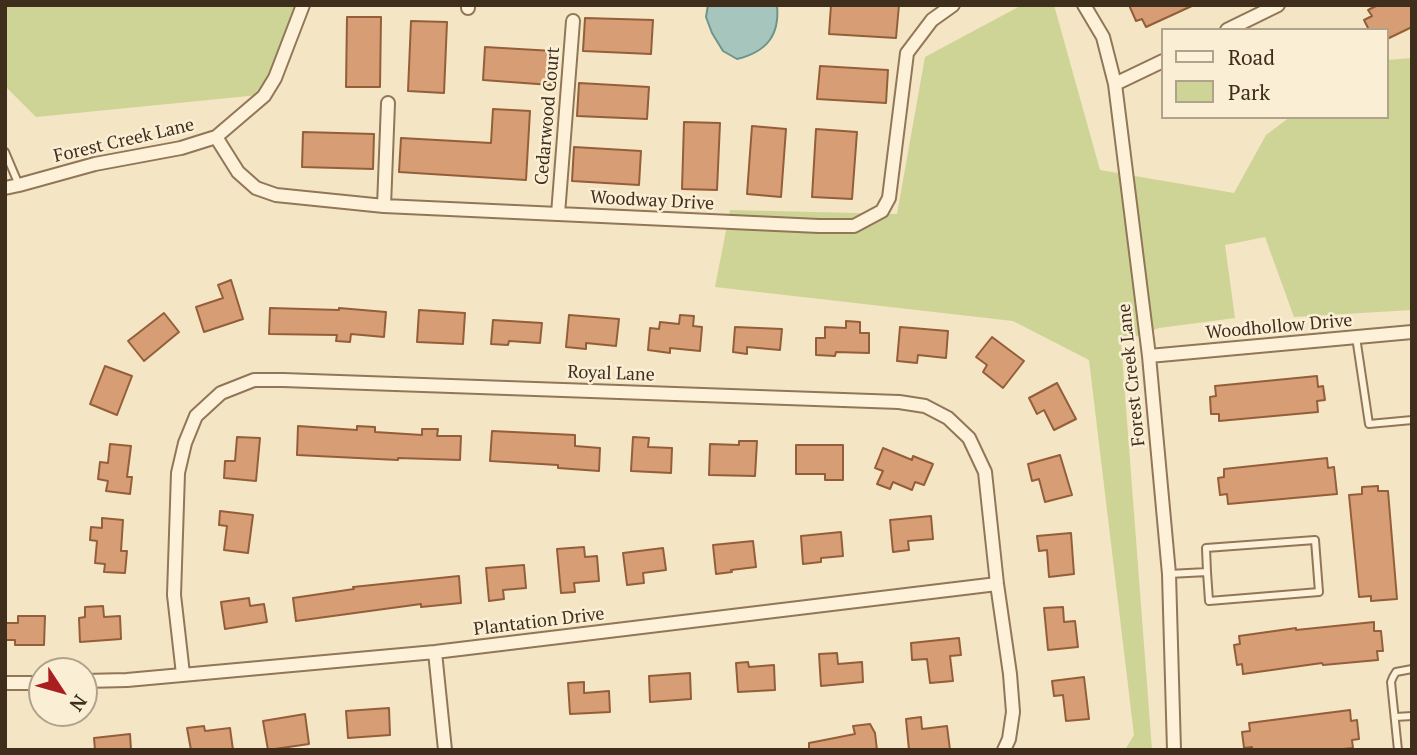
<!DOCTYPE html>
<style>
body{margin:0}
#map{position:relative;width:1417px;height:755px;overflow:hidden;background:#f4e5c4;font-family:"PT Serif",serif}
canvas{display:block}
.frame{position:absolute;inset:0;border:7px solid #402e1d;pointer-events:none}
.legend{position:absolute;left:1161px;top:28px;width:228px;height:91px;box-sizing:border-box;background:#faefd5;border:2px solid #b0a28b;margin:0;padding:9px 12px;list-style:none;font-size:21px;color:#402e1d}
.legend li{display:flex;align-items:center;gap:14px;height:35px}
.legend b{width:35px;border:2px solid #b0a28b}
.north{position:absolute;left:28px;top:657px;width:70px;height:70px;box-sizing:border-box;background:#faefd5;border:2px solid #b0a28b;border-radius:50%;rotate:126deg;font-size:19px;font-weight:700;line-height:28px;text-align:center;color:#402e1d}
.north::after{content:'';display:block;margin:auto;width:24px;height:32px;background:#a91f20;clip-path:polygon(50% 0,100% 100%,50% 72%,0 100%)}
</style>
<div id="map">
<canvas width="1417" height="755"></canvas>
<div class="frame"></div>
<ul class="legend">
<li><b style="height:9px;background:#fdf2d9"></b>Road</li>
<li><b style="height:19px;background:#cdd496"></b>Park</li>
</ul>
<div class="north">N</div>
</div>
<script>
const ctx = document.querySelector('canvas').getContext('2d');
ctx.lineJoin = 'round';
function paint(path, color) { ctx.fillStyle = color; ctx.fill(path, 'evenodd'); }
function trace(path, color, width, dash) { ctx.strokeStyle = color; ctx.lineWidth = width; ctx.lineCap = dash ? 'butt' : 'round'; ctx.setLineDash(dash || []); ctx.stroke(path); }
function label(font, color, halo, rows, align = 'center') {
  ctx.font = font + ' "PT Serif",serif'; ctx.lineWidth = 5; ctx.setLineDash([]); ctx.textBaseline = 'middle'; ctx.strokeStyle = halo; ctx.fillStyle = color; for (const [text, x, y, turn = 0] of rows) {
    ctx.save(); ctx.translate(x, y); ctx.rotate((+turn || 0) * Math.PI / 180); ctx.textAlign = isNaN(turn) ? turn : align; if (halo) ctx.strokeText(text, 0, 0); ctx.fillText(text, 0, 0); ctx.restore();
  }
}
const green = new Path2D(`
 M5,5H304L269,94L36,117L5,86Z
 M1022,5H1054L1100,170L1234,193L1266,135L1290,117H1387V60L1412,58V310L1294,317L1265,237L1225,245L1235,318L1159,328L1121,342L1152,750H1125L1134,735L1089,360L1013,321L715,287L730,210L897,214L925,57Z`);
const water = new Path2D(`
 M708,5H777C780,36 766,52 737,59L723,51L712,33L706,17Z`);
const building = new Path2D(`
 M831,5H899L896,38L829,34Z
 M1129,5H1194L1146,27L1142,19L1136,21Z
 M1378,5H1412V27L1387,39V30H1369L1364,20L1372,16L1368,10Z
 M347,17H381L380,87H346Z
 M585,18L653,20L651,54L583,51Z
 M411,21L447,22L444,93L408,91Z
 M485,47L553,51L551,85L483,80Z
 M820,66L888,70L886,103L817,99Z
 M579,83L649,87L647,119L577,116Z
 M493,109L530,111L526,180L399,172L401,138L491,143Z
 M684,122L720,123L717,190L682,189Z
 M752,126L786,129L781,197L747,194Z
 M816,129L857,132L852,199L812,197Z
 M303,132L374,134L373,169L302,167Z
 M574,147L641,151L639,185L572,181Z
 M231,280L243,319L204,332L196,307L223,298L218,285Z
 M270,308L339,310V308L386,312L384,337L351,334L350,342L336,341L337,335L269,334Z
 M419,310L465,313L463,344L417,342Z
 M164,313L179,332L144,361L128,341Z
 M569,315L619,319L616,346L586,343V349L566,347Z
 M680,315L694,316L693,326L702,327L700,351L670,348V353L648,350L650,328L659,329L660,322L679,324Z
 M493,320L542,323L540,343L509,341L508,345L491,344Z
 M846,321L860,322V333H869V353L836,352L835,356L816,355V338H825V327L846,328Z
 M735,327L782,329L780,350L747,347V354L733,352Z
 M900,327L948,331L946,358L918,355L917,363L897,361Z
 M992,337L1024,361L1003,388L983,372L987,365L976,357Z
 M105,366L132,376L117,415L90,404Z
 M1317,376L1318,387L1323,386L1325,400L1317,401L1318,412L1219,421V414H1211L1210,397L1216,396L1215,386Z
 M1057,383L1076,419L1054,430L1044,410L1037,414L1029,398Z
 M298,426L357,430V426L375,427V432L422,435V429H438L437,436H461L460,460L398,458V460L297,455Z
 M492,431L575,435V446L600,448L599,471L558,468V465L490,461Z
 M237,437L260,438L256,481L224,478L225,461H235Z
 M633,437L649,438L648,447L672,448L671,473L631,471Z
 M739,441H757L755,476L709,475L710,444L739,445Z
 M110,444L131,446L127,477H132L130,494L106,491L108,481L98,479L100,462L108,463Z
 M796,445H843V480H825V474H796Z
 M883,448L912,460L913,456L933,464L924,485L915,482L912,490L893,482L890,489L877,484L883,471L875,468Z
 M1060,455L1072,495L1045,502L1039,479L1032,481L1028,464Z
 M1327,458L1328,468L1334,467L1337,494L1228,504L1227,494L1220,495L1218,478L1224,477V469Z
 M1378,486V491H1388L1397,599L1371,601V596L1359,597L1349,495L1362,494V487Z
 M220,511L253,515L248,553L224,550L227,526L219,525Z
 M931,516L933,539L908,541L909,550L893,552L890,520Z
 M102,518L123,520L121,551H127L125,573L104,572L105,564L95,563L97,541L90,540L91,527L102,528Z
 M841,532L843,556L821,558V562L803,564L801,536Z
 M1071,533L1074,574L1049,577L1047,550L1039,551L1037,536Z
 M753,541L756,567L731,570L732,572L716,574L713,545Z
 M584,547L585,557L597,556L599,581L574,583L575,592L561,593L557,549Z
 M663,548L666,570L643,573L644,583L627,585L623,553Z
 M524,565L526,588L503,590L504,599L489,601L486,568Z
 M459,576L461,603L421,607V604L296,621L293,598L354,589L353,587Z
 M249,598L250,606L264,604L267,622L225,629L221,602Z
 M103,606L104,617L120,616L121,639L80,642L79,618L85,617V607Z
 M1063,607L1064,622L1075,621L1078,647L1048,650L1044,608Z
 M18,616H45L44,645H15V640H5V623H18Z
 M1374,622V631H1381L1383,651H1377L1378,660L1323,665L1322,663L1243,674L1242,664L1237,665L1234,645L1240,644L1239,636L1296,628V630Z
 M959,638L961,655L950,656L953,681L930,683L927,659L912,660L911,643Z
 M837,653L838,664L862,662L863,682L821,686L819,654Z
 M748,662L749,667L774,665L775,690L738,692L736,663Z
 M690,673L691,699L650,702L649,676Z
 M1084,677L1089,719L1066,721L1063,695L1054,696L1052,681Z
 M584,682V693L609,691L610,712L570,714L568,683Z
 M389,708L390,735L348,738L346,711Z
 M1350,710L1351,721L1357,720L1359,739L1352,740L1353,748L1334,750H1252V747L1244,748L1242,732L1250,731L1249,723Z
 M305,714L309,744L268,750L263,721Z
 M921,717L922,729L947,726L950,750H909L906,719Z
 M870,724L875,733L877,750H809V743L855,734L853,726Z
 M204,726L205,731L230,728L233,750H191L187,728Z
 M130,734L131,750H95L94,738Z`);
const lane = new Path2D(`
 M5,152L19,185
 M1356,337L1369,424L1412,420
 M1169,574L1207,572L1209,601L1319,592L1315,540L1206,548L1207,572
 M1395,717L1412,716
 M1398,750L1391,682L1393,677L1396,672L1412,669`);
const street = new Path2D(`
 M1084,5L1103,37L1115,84L1149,356L1169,574L1174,750
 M468,8V5
 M1227,30L1278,5
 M1115,84L1163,61
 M216,137L238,172L256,188L276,195L384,206L819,226H854L882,211L889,198L907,53L932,20L953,5
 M5,188L19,185L95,164L181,148L216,137L264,96L275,78L303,5
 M384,206L388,103
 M558,214L573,21
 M1149,356L1412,332
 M435,652L445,750
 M183,674L174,595L178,473L185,443L196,416L221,393L254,380H283L899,402L925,406L948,418L969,438L985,472L997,584L1010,674L1013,712L1009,739L1004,750
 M84,681L127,680L435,652L997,584
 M5,683H42`);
const streetNames = [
 ["Cedarwood Court",548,116,-85],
 ["Forest Creek Lane",124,141,-13],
 ["Woodway Drive",652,201,3],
 ["Woodhollow Drive",1279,327,-5],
 ["Royal Lane",611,374,2],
 ["Forest Creek Lane",1132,375,-96],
 ["Plantation Drive",539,622,-7]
];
paint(green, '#cdd496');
paint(water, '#a6c6bd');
trace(water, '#6c968c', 2);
paint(building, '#d79e75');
trace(building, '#945e3a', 2);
trace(lane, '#917657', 10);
trace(street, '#917657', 16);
trace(lane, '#fdf2d9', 6);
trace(street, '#fdf2d9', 12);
label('18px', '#402e1d', '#faefd5', streetNames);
</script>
